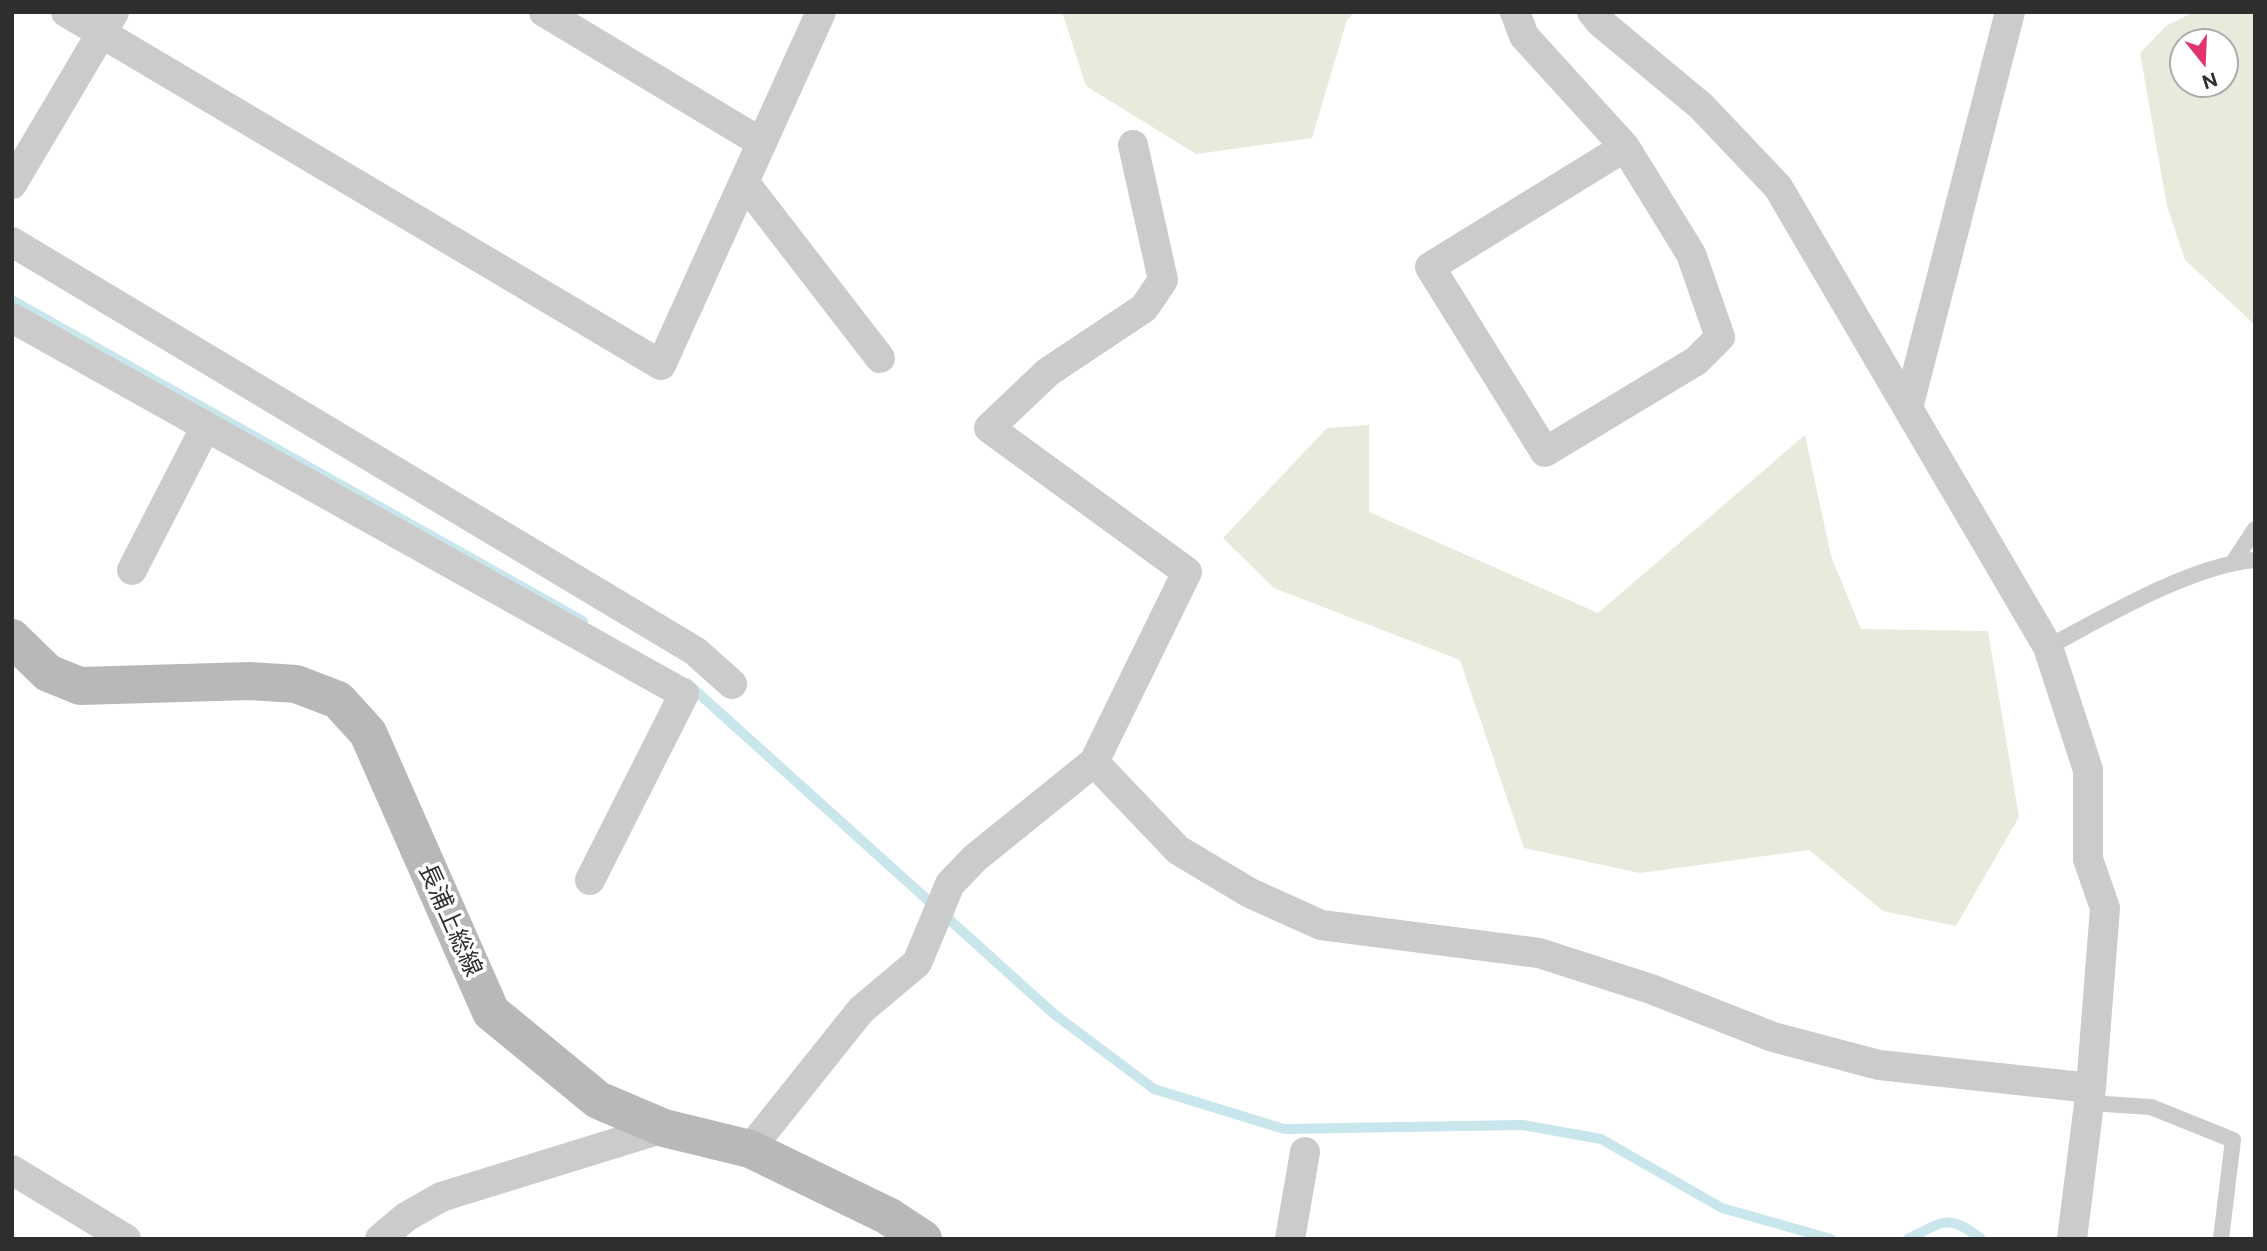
<!DOCTYPE html>
<meta charset="utf-8">
<style>
body{margin:0}
#map{position:relative;width:2267px;height:1251px;overflow:hidden;background:#fff;font-family:"Public Sans",sans-serif}
canvas{display:block}
.frame{position:absolute;inset:0;border:14px solid #2e2e2e;pointer-events:none}
.north{position:absolute;left:2169px;top:28px;width:70px;height:70px;box-sizing:border-box;background:#fff;border:2px solid #ababab;border-radius:50%;rotate:162deg;font-size:19px;font-weight:700;line-height:28px;text-align:center;color:#2e2e2e}
.north::after{content:'';display:block;margin:auto;width:24px;height:32px;background:#e2336d;clip-path:polygon(50% 0,100% 100%,50% 72%,0 100%)}
</style>
<div id="map">
<canvas width="2267" height="1251"></canvas>
<div class="frame"></div>
<div class="north">N</div>
</div>
<script>
const ctx = document.querySelector('canvas').getContext('2d');
ctx.lineJoin = 'round';
function paint(path, color) { ctx.fillStyle = color; ctx.fill(path, 'evenodd'); }
function trace(path, color, width, dash) { ctx.strokeStyle = color; ctx.lineWidth = width; ctx.lineCap = dash ? 'butt' : 'round'; ctx.setLineDash(dash || []); ctx.stroke(path); }
function label(font, color, halo, rows, align = 'center') {
  ctx.font = font + ' "Public Sans","Noto Sans JP",sans-serif'; ctx.lineWidth = 7; ctx.setLineDash([]); ctx.textBaseline = 'middle'; ctx.strokeStyle = halo; ctx.fillStyle = color; for (const [text, x, y, turn = 0] of rows) {
    ctx.save(); ctx.translate(x, y); ctx.rotate((+turn || 0) * Math.PI / 180); ctx.textAlign = isNaN(turn) ? turn : align; if (halo) ctx.strokeText(text, 0, 0); ctx.fillText(text, 0, 0); ctx.restore();
  }
}
const green = new Path2D(`
 M1062,12H1354L1347,20L1312,138L1196,154L1086,86Z
 M2194,12H2255V325L2185,260L2167,206L2140,53L2166,26ZM2183,42H2225V84H2183Z
 M1369,425V512L1598,613L1805,435L1831,556L1861,629L1988,631L2019,817L1956,926L1883,911L1809,850L1640,873L1524,848L1460,660L1274,588L1223,538L1327,428Z`);
const stream = new Path2D(`
 M12,300L583,621
 M687,683L1054,1014L1154,1089L1284,1129L1523,1125L1601,1139L1722,1208L1831,1239
 M1908,1239C1944,1221 1948,1213 1981,1239`);
const service = new Path2D(`
 M2234,561L2255,529
 M2048,647C2104,617 2192,565 2255,560
 M2089,1103L2151,1107L2233,1140L2221,1239`);
const minor = new Path2D(`
 M66,12L661,365L821,12
 M544,12L762,143
 M1515,12L1524,36L1625,147L1691,254L1720,337L1696,361L1545,452L1430,267L1625,147
 M1592,12L1600,22L1701,106L1778,187L2048,647L2088,770V859L2105,908L2091,1088L2072,1239
 M744,182L880,358
 M12,184L114,12
 M12,242L695,651L732,684
 M12,318L684,694L590,880
 M1908,408L2010,12
 M132,570L205,428
 M1094,762L1178,850L1250,893L1321,925L1539,953L1651,989L1773,1037L1879,1065L2091,1088
 M750,1149L861,1010L917,963L950,884L975,858L1094,762L1187,572L989,428L1048,372L1144,308L1163,280L1133,145
 M12,1170L126,1239
 M380,1239L406,1217L441,1197L664,1128
 M1290,1239L1305,1152`);
const secondary = new Path2D(`
 M12,638L48,673L80,686L250,681L296,684L338,700L368,733L491,1012L598,1100L664,1128L750,1149L888,1216L923,1239`);
const streetNames = [
 ["長浦上総線",450,920,66]
];
paint(green, '#e8ebdc');
trace(stream, '#c8e6eb', 10);
trace(service, '#cbcbcb', 16);
trace(minor, '#cbcbcb', 30);
trace(secondary, '#b8b8b8', 38);
label('24px', '#2e2e2e', '#fff', streetNames);
</script>
